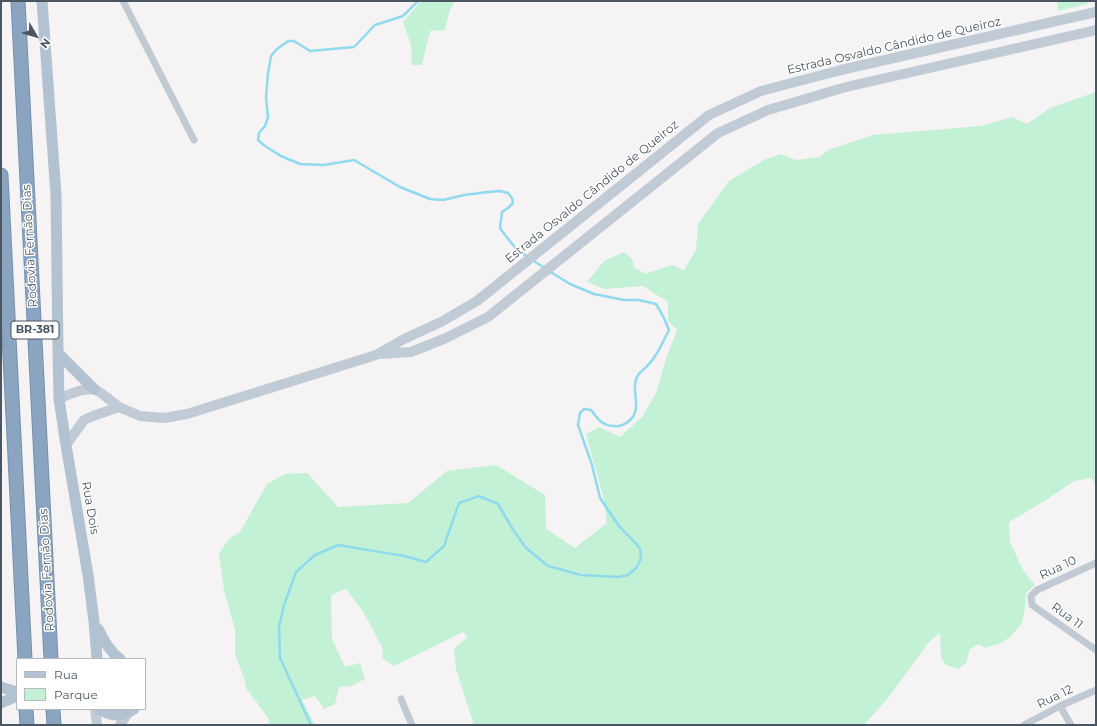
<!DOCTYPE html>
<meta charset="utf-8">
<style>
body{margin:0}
#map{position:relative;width:1097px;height:726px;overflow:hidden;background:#f5f3f3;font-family:Montserrat,sans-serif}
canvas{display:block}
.frame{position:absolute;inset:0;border:2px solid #4a5661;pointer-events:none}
.legend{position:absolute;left:16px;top:658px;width:130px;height:52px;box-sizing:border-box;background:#fff;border:1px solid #b7bbc0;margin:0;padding:5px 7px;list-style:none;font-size:12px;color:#4a5661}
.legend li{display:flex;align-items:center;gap:8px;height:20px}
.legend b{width:20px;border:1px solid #b7bbc0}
.north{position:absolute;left:16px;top:16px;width:40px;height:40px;-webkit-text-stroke:3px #fff;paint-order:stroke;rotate:128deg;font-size:11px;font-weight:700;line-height:16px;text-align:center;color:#4a5661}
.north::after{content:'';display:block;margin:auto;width:14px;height:18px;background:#4a5661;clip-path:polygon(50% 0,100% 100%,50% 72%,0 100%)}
</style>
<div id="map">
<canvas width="1097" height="726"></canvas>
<div class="frame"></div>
<ul class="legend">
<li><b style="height:5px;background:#b3c2d1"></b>Rua</li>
<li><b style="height:11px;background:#c3f1d5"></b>Parque</li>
</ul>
<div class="north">N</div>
</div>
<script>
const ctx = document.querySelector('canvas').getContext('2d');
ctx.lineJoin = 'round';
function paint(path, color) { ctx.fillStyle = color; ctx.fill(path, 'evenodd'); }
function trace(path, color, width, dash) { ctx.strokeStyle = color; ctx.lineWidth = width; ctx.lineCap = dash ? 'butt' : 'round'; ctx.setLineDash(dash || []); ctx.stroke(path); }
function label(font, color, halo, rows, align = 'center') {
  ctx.font = font + ' Montserrat,sans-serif'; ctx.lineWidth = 3; ctx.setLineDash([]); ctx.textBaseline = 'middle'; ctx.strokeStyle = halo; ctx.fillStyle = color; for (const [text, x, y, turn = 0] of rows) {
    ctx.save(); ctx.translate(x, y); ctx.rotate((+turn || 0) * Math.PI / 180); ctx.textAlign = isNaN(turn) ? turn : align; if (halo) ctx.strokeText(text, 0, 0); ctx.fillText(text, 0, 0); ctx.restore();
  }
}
const green = new Path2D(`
 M421,1H454L449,13L445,30L430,31L422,65H412L411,45L403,22Z
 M1057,1H1089L1087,4L1058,11Z
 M1096,92V485L1091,478L1074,481L1046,500L1009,522L1010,542L1023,570L1035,585L1026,593L1025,609L1022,623L1010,637L1001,643L985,648L979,644L970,649L966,663L958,669L946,665L941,657L940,633L929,642L891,694L867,722L863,725H474L456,669L454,649L467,637L463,632L394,666L382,658L383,649L364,613L346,589L331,595L332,639L345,667L360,663L365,679L351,686L339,687L335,704L324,709L315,696L302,700L315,725H268L269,719L246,688L244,678L235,654V629L224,590L219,554L228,540L240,532L267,484L285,474L307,473L338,507L408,503L447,471L496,465L545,495L546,529L575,548L607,523L603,496L586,434L599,427L620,437L643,416L656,393L666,359L677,330L668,321V302L643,286L604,289L587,282L604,261L624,252L632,259L634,267L645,274L672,265L684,270L696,250L698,224L729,181L764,160L781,154L796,160L820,157L828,150L873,135L981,126L1012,117L1027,124L1050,108Z`);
const stream = new Path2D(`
 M418,1L403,16L375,25L354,47L310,51L294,41H288L277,49L271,56L268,73L266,98L268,117L265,126L259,133L258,140L265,146L281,156L300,164L324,165L354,160L400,187L430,199L443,200L464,195L488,192L500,191L508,193L512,198L513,203L508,208L502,212L500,228L502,231L517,250L528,257
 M532,260L545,268
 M311,725L280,658L279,627L284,605L296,572L315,555L338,545L404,556L426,562L444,546L459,503L479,496L498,504L512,528L526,548L548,566L581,575L619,577L628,575L636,568L641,559L640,548L619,526L600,498L592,465L578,425L580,413L584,409L591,410C598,419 602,426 615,426C620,427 624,425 629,421C644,409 629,389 638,375C641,371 646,368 649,364C658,355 663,341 669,330L663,316L656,304L639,300H624L594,294L570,284L549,271`);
const street = new Path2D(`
 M123,1L194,140
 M1096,563L1037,590L1031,596L1032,605L1096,650
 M401,699L412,725
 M1060,706L1071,725
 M1024,725L1060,706L1096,690`);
const secondary = new Path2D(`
 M379,354L411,352L446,338L488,317L718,133L768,110L846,87L1096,30
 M59,399L70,394L82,390L94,389L101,393L119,407L140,416L164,418L187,414L376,355L404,339L441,322L477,301L709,115L761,91L841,70L1096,12
 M66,445L84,420L93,416L119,407
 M95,709L97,725
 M120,725L128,713`);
const primary = new Path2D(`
 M42,1L56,195L58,353L59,399L66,445L88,575L94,621L97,659
 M58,353L94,389
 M98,629C104,640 109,651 120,659
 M1,687L17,692
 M1,703L17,696
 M99,709C111,717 122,717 134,709`);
const highway = new Path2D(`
 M18,1L51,659
 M1,175L25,659
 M26,709L27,725
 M53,709L54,725`);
const shields = [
 [35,330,48]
];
const shieldNames = [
 ["BR-381",35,330]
];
const streetNames = [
 ["Estrada Osvaldo Cândido de Queiroz",894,46,-13],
 ["Estrada Osvaldo Cândido de Queiroz",592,192,-39],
 ["Rodovia Fernão Dias",30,246,-93],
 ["Rua Dois",90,508,80],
 ["Rua 10",1058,568,-25],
 ["Rodovia Fernão Dias",47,570,-93],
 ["Rua 11",1067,616,36],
 ["Rua 12",1055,697,-26]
];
paint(green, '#c3f1d5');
trace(stream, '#90daee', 2.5);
trace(highway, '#7690ad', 15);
trace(street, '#c1cad2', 7);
trace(secondary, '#c1cbd6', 10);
trace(primary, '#b3c2d1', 11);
trace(highway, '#8ba5c1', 13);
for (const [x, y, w] of shields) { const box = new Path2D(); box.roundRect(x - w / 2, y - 9, w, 18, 3); ctx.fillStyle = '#fff'; ctx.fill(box); trace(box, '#4a5661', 1); }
label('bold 11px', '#4a5661', null, shieldNames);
label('12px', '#4a5661', '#fff', streetNames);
</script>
